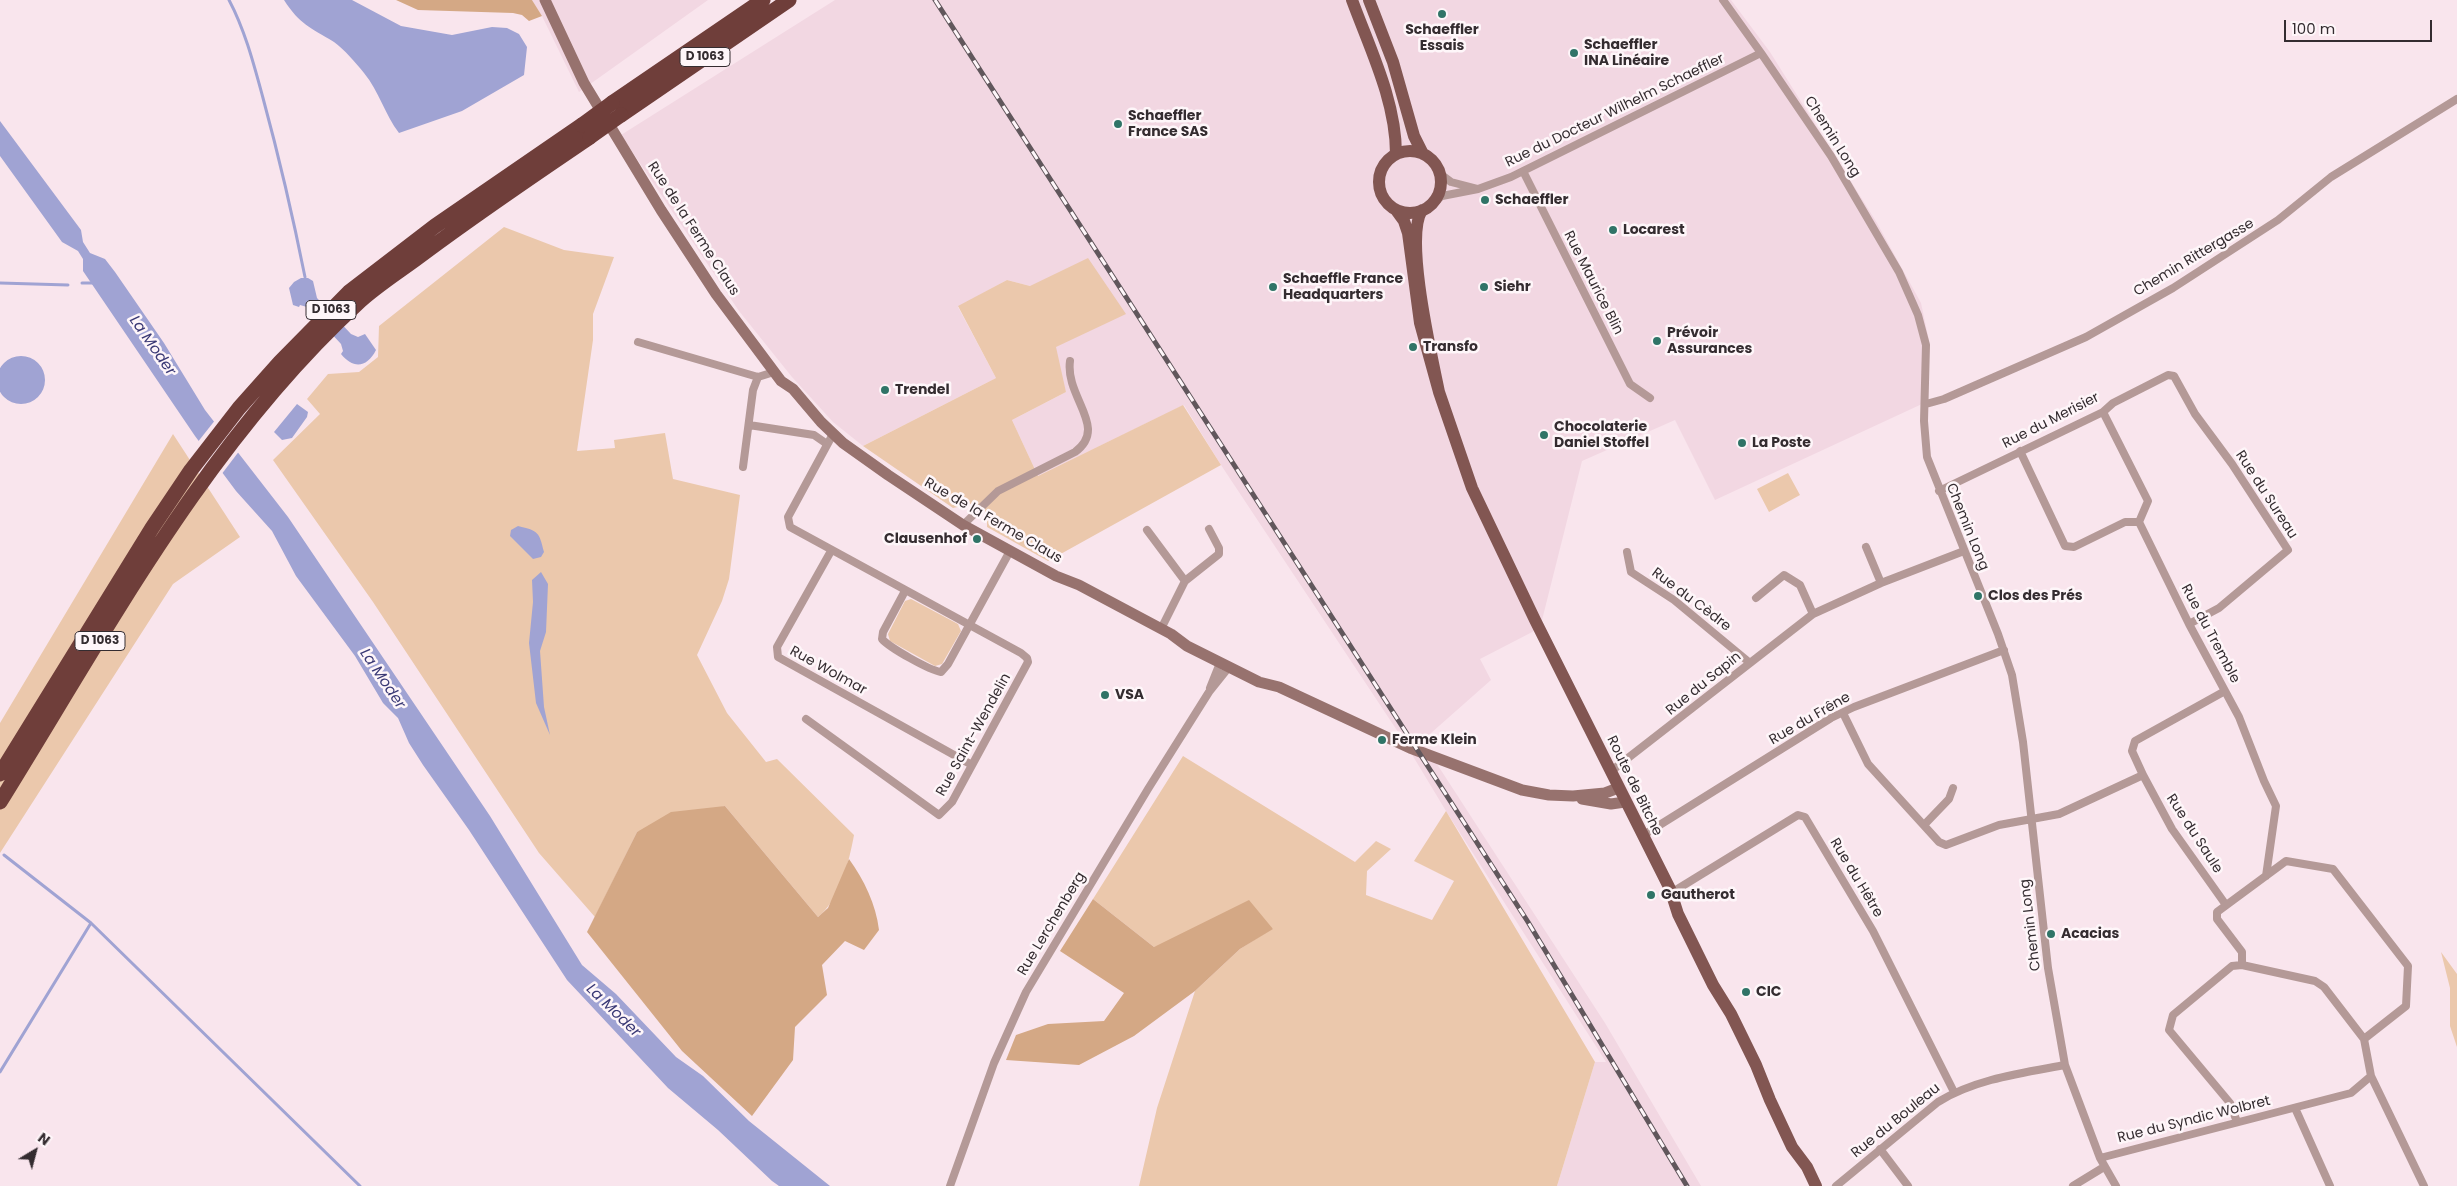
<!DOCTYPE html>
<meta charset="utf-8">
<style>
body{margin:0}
#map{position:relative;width:2457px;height:1186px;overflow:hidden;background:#f9e5ed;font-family:Poppins,sans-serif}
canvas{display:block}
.north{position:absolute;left:10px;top:1126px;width:50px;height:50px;-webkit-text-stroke:4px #fef6f9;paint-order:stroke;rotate:37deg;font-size:14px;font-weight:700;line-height:20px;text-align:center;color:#342c30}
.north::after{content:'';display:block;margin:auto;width:18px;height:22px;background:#342c30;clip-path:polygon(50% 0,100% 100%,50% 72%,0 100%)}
.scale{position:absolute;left:2284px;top:20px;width:148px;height:22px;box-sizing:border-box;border:2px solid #342c30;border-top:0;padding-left:6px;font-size:15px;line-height:18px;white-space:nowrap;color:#342c30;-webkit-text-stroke:4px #fef6f9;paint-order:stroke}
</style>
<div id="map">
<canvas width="2457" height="1186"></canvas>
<div class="north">N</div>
<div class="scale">100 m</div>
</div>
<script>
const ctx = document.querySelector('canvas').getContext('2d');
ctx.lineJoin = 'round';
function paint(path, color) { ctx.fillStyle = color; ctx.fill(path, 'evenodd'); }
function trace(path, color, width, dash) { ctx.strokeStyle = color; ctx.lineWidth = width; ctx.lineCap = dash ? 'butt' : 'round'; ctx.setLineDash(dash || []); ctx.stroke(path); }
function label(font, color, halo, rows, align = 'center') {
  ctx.font = font + ' Poppins,sans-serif'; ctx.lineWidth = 5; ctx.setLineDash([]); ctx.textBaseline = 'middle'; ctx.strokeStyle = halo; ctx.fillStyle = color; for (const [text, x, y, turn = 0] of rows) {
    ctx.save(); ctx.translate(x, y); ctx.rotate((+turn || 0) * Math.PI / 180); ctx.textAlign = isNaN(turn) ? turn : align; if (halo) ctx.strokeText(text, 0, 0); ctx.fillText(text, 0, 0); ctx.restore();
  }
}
const built = new Path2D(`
 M532,0H708L579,92L542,16Z
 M835,0H1731L1770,52L1877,223L1921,303L1930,345L1922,404L1715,500L1675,420L1582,461L1540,628L1480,659L1491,680L1422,741L1605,1023L1701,1186H1557L1595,1062H1606L1446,811L1402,738L1221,465L1184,405L1038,476L1012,420L1066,392L1030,286L1007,280L958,307L996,378L863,446L833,422L792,377L739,311L621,135Z`);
const green = new Path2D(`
 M504,227L564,250L614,257L593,314V340L577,451L615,448L614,440L665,433L673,479L740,495L729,579L722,601L697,655L727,713L766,762L777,759L854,835C849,862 840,899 818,917L725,806L637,832L595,917L539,853L373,602L273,460L320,414L307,399L328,374L359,372L378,357L379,326Z
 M1088,258L1126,314L1056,347L1066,392L1012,420L1038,476L1183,405L1221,465L1048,561L987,527V513L975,503L953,508L863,446L996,378L958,306L1007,280L1030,286Z
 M173,434L240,537L173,584L0,853V723Z
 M1788,473L1800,495L1769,512L1757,489Z
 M911,599L958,624L961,631L942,664L935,666L890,641L888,634L905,601Z
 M1183,756L1355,862L1376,841L1391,849L1367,871L1366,895L1432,920L1454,881L1414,861L1446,811L1595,1062L1557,1186H1139L1157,1108L1195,991L1240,949L1273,928L1154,947L1093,899Z
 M2441,952L2457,974V1047L2450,1026V988Z`);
const forest = new Path2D(`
 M396,0H532L542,16L529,21L522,15L513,13L418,10Z
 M725,806L818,917L828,908L849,859C864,880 876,904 879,930L864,950L845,941L822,965L827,995L795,1027L793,1060L752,1116L682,1051L587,932L637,832L671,812Z
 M1093,899L1154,947L1249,900L1273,929L1240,949L1195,991L1134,1036L1079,1065L1006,1060L1016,1035L1048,1024L1104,1021L1124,993L1060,951Z`);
const water = new Path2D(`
 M284,0H352L401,26L452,35L492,27L507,28L519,34L527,47L524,75L462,111L399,133C385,115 379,91 364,73C356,63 344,49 334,42C310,27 300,25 284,0Z
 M0,121L81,230L83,242L90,253L105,259L115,272L164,343L205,410L288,517L490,816L582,965L616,994L676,1057L703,1076L749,1121L830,1186H779L772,1181L718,1130L668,1088L567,980L469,830L423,765L409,743L398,718L383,703L355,656L296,576L272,531L236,491L195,436L83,271V259L78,251L62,242L0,156Z
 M301,278H308L313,281L317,298L351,334L358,337L365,334L376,350C367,368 353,369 341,354L343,351L341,344L307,307L300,305L299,307L293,305L289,288L294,282Z
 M-3 380a24 24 0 1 1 48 0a24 24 0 1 1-48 0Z
 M297,404L308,412L307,417L292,438L282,440L274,432Z
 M518,526C539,531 539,532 544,552L541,557L533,559L510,536L511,530Z
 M541,572L548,584L546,632L540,651L544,707L550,735L536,703L529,643L533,602L532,580Z`);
const pier = new Path2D(`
 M216,419L240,450L221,475L197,443Z`);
const stream = new Path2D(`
 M229,0C245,30 254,65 263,98C279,157 293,217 305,277
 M0,283L68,285
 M82,283H94
 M4,855L91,923L360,1186
 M0,1072L91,923`);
const street = new Path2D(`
 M1723,0L1761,53L1831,156L1899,272L1918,315L1926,345L1924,421L1927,457L1998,634L2012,675L2023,742L2048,968L2065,1065L2100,1158L2116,1186
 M1523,171L1630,384L1650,398
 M1478,189L1511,177L1761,53
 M1434,201L1442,196L1478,189L1451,182L1439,173
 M638,342L758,377L774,372
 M1926,404L1944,399L2086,337L2173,288L2278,220L2331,177L2457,99
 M2103,412L2148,501L2139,522L2189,624L2239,717L2264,781L2276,806L2266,876
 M749,425L814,435L827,444
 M2020,451L2065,546L2074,547L2125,522H2139
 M743,467L753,390L758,377
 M1939,491L2103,412L2113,403L2168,375L2174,376L2195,414L2232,464L2288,550L2219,608L2189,624
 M963,525L998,491L1075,452C1109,427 1065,398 1070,361
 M1147,530L1185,581
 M1866,547L1881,583
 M831,551L777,647L778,657L972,765
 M1627,552L1631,572L1674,600L1750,663
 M905,591L883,632L882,639C890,648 929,670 941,672L948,664L1010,551
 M1756,598L1784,575L1800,585L1813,614
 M1161,629L1185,581L1219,554V548L1209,529
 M1210,688L1220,663
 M1843,713L1868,764L1939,842L1946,845L1999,825L2059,814L2143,775L2132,751L2135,741L2225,691
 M806,719L939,815L952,802L1028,662L1027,658L1021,653L790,527L788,517L833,434
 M1610,772L1813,614L1881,583L1964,551
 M2143,775L2172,829L2226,905
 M1925,824L1949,799L1953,788
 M1642,836L1831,718L1854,707L2004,650
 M1671,893L1798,815L1805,817L1873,931L1954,1092
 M2242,965V952L2217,919V912L2286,861L2333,869L2408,966L2406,1006L2364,1039
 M2295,1108L2330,1186
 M2237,1122L2230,1103L2169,1030L2173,1015L2232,966L2242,965L2315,981L2324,987L2364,1039L2371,1076L2424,1186
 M1880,1149L1908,1186
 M2100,1158L2351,1093L2371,1076
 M950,1186L994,1063L1026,992L1148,789L1209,692L1229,667
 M1836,1186L1938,1102C1975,1079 2022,1073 2065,1065
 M2073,1186L2104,1167`);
const secondary = new Path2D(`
 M545,0L584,83L661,210L716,294L781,381L793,389L821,422L843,443L888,475L963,525L1056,576L1079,585L1171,634L1187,646L1259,682L1279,687L1410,748L1522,790L1549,795L1573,796L1605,793L1618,788
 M1582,799L1611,804L1625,802`);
const primary = new Path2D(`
 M1352,0C1370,49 1396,101 1396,154
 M1369,0L1393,62L1414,136L1423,154
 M1379 182a31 31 0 1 1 62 0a31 31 0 1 1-62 0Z
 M1396,210L1404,221L1408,233L1420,323L1439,392C1432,357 1404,238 1422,210
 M1439,392L1472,488L1535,620L1670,889L1678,914L1713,985L1731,1014L1756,1065L1770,1100L1792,1147L1807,1167L1816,1186`);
const highway = new Path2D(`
 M612,103L763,0
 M621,115L789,0
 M0,774L152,528L191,470L239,408L280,362L349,292L435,226L582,125
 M0,802C108,628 206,443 358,303C375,287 397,273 416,259C473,216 531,177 590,137`);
const rail = new Path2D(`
 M935,0L1528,922L1687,1186`);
const highwayBridge = new Path2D(`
 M582,125L612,103
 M590,137L621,115`);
const markers = [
 [1442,14,5,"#307467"],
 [1574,53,5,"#307467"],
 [1118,124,5,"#307467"],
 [1485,200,5,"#307467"],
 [1613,230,5,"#307467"],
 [1273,287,5,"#307467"],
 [1484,287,5,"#307467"],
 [1657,341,5,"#307467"],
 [1413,347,5,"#307467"],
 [885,390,5,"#307467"],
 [1544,435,5,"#307467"],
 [1742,443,5,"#307467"],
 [977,539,5,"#307467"],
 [1978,596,5,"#307467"],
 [1105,695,5,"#307467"],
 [1382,740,5,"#307467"],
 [1651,895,5,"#307467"],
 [2051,934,5,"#307467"],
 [1746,992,5,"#307467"]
];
const shields = [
 [705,57,50],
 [331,310,50],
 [100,641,50]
];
const shieldNames = [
 ["D 1063",705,57],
 ["D 1063",331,310],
 ["D 1063",100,641]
];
const poiNames = [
 ["Schaeffler",1442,30,"center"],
 ["Essais",1442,46,"center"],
 ["Schaeffler",1584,45],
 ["INA Linéaire",1584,61],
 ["Schaeffler",1128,116],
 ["France SAS",1128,132],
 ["Schaeffler",1495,200],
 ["Locarest",1623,230],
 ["Schaeffle France",1283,279],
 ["Headquarters",1283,295],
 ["Siehr",1494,287],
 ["Prévoir",1667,333],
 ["Assurances",1667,349],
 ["Transfo",1423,347],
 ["Trendel",895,390],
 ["Chocolaterie",1554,427],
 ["Daniel Stoffel",1554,443],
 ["La Poste",1752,443],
 ["Clausenhof",967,539,"right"],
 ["Clos des Prés",1988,596],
 ["VSA",1115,695],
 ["Ferme Klein",1392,740],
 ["Gautherot",1661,895],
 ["Acacias",2061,934],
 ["CIC",1756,992]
];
const streetNames = [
 ["Rue du Docteur Wilhelm Schaeffler",1615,111,-26],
 ["Chemin Long",1832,137,58],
 ["Rue de la Ferme Claus",693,229,57],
 ["Chemin Rittergasse",2194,258,-31],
 ["Rue Maurice Blin",1593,283,63],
 ["Rue du Merisier",2051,421,-27],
 ["Rue du Sureau",2266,495,57],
 ["Rue de la Ferme Claus",993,521,30],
 ["Chemin Long",1967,527,68],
 ["Rue du Cèdre",1691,600,37],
 ["Rue du Tremble",2210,634,62],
 ["Rue Wolmar",828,671,29],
 ["Rue du Sapin",1704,684,-39],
 ["Rue du Frêne",1810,719,-30],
 ["Rue Saint-Wendelin",974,735,-61],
 ["Route de Bitche",1634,786,64],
 ["Rue du Saule",2194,834,57],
 ["Rue du Hêtre",1856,878,59],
 ["Rue Lerchenberg",1052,924,-59],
 ["Chemin Long",2031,925,-97],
 ["Rue du Syndic Wolbret",2194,1120,-14],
 ["Rue du Bouleau",1896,1121,-39]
];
const waterNames = [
 ["La Moder",152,346,55],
 ["La Moder",382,679,56],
 ["La Moder",613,1011,44]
];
paint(built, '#f2d7e2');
paint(green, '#ebc8ac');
paint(forest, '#d4a885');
paint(water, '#a0a3d3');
paint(pier, '#f9e5ed');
trace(stream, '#a0a3d3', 3);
trace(street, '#b49997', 8);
trace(secondary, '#97726e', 11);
trace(primary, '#825652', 12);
trace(highway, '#6f3e3a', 15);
trace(rail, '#61575c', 5);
trace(rail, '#fef6f9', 3, [9]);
trace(highwayBridge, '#6f3e3a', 15);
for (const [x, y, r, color] of markers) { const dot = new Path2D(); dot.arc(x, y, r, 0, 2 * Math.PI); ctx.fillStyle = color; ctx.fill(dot); trace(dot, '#fef6f9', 2); }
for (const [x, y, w] of shields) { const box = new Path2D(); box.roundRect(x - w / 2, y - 9.5, w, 19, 4); ctx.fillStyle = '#fef6f9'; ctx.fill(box); trace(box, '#342c30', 1); }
label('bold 12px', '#342c30', null, shieldNames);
label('bold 14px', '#342c30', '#fef6f9', poiNames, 'left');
label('14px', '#342c30', '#fef6f9', streetNames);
label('italic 15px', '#3a3975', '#fef6f9', waterNames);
</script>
